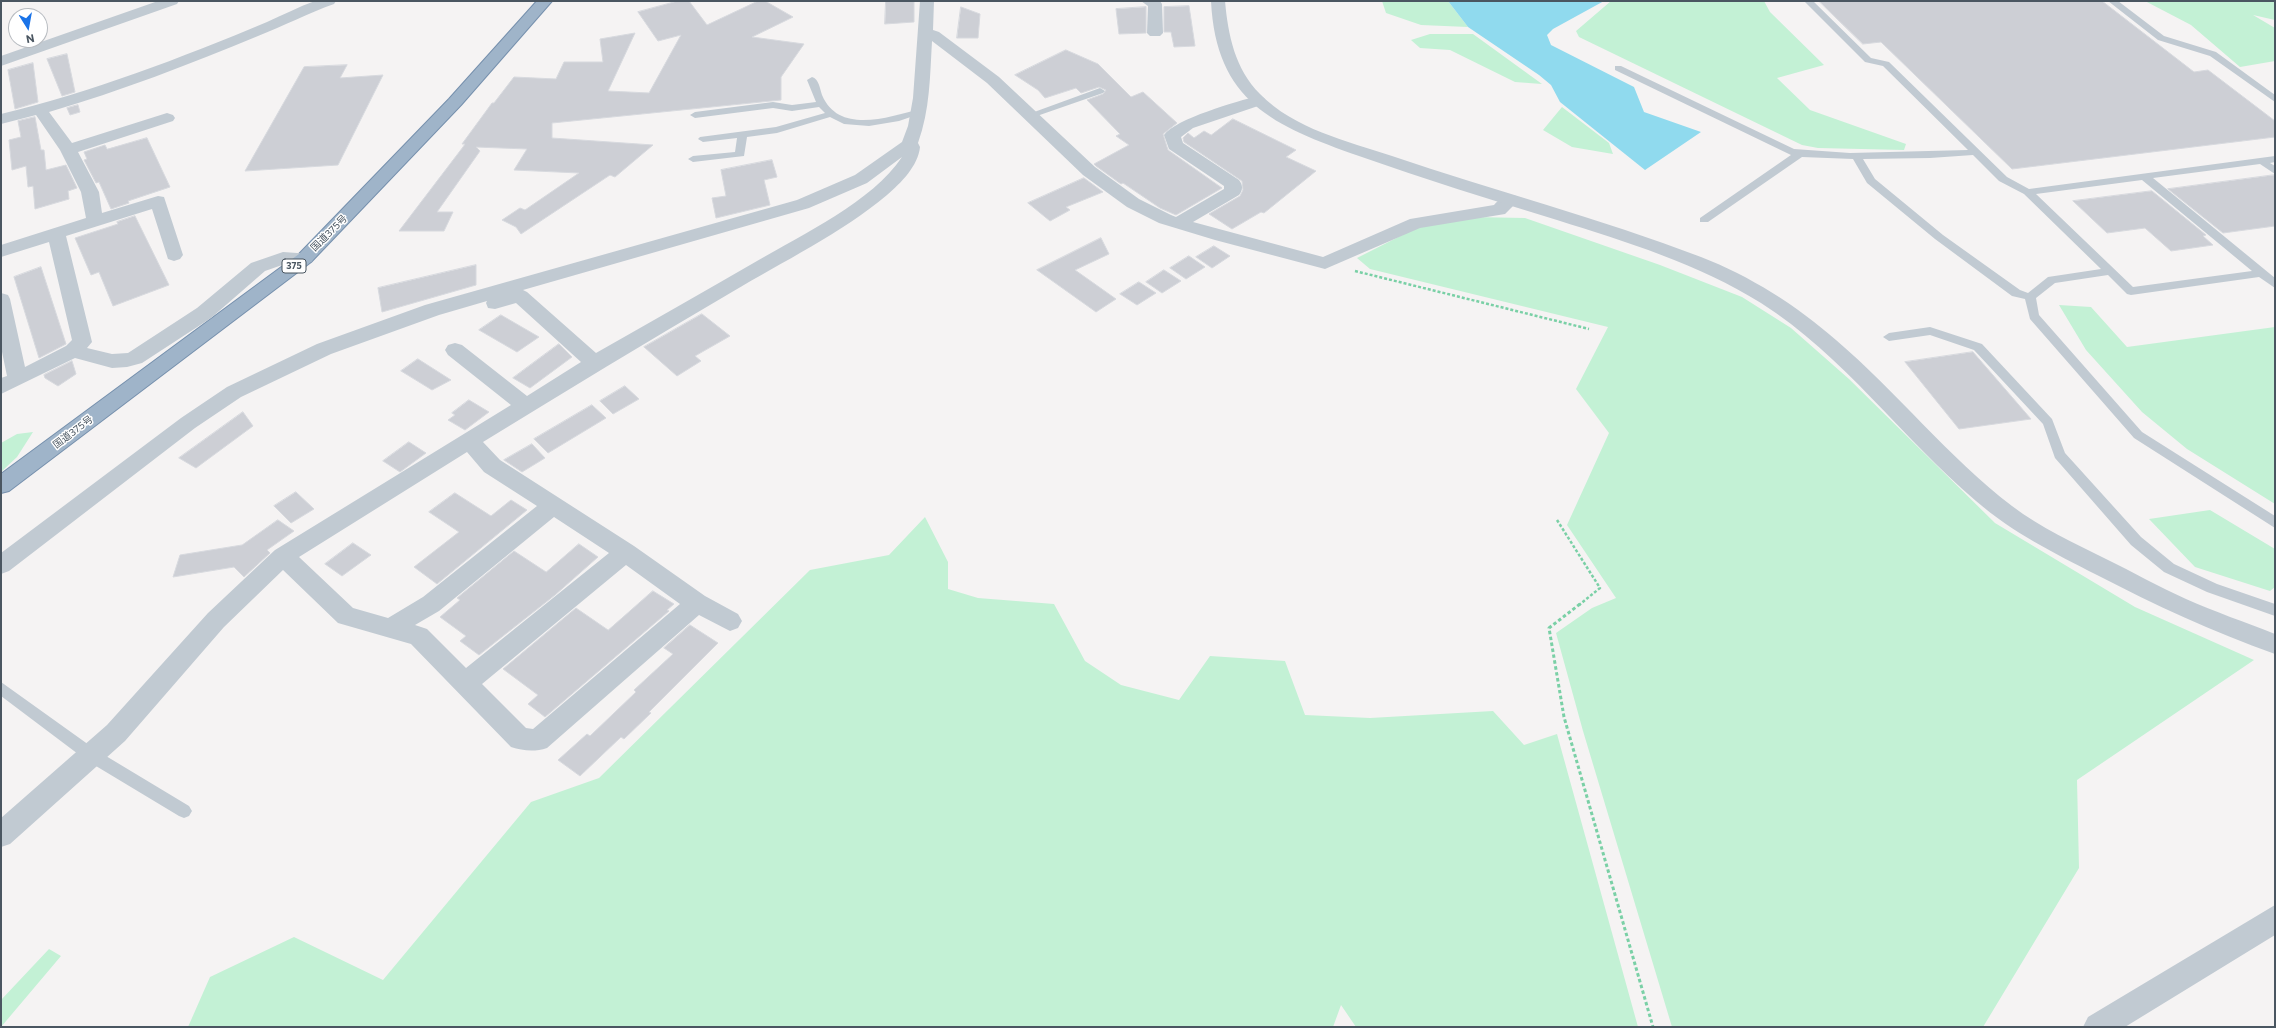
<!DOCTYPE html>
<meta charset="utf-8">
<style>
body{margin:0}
#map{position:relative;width:2276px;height:1028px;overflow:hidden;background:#f5f3f3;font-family:Commissioner,sans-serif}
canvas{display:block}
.frame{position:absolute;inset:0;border:2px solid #4a5661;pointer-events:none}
.north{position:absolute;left:8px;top:8px;width:40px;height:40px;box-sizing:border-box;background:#fff;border:1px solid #b7bbc0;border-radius:50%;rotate:169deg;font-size:11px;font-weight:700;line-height:16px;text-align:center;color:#4a5661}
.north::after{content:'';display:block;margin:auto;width:14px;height:18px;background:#1a73e8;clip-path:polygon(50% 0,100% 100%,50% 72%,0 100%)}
</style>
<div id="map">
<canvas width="2276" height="1028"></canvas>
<div class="frame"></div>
<div class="north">N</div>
</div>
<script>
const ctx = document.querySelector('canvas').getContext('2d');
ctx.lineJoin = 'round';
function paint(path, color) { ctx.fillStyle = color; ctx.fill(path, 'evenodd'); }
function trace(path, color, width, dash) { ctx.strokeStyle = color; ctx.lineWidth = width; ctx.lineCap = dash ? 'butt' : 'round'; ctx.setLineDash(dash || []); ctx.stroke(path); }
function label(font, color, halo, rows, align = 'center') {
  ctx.font = font + ' Commissioner,"Noto Sans JP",sans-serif'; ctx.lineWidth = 3; ctx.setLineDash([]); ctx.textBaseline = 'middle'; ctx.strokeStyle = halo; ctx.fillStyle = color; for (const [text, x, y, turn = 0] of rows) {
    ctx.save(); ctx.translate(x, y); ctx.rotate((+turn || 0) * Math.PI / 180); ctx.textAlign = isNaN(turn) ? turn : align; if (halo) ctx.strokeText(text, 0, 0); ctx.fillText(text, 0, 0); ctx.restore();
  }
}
const green = new Path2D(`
 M1382,1H1448L1468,27L1421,25L1386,13Z
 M1611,1H1764L1770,12L1824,65L1777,78L1810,110L1906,144L1904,150L1818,148L1802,145L1579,37L1576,31Z
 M2145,1H2275V20L2253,15L2275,28V61L2240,67L2191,25Z
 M1430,34H1473L1542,84L1515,82L1450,50L1420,48L1411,40Z
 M1562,107L1609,143L1613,154L1572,147L1543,130Z
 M1472,217L1525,218L1660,265L1742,297L1791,328L1849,379L1995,523L2135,607L2254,660L2077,780L2079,868L1983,1027H1672L1583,731L1556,633L1592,608L1616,598L1567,525L1609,433L1576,389L1608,327L1370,269L1357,258L1424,224Z
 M2059,305L2091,307L2127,347L2275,327V504L2187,449L2142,412L2086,350Z
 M33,432L17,457L1,472V443L17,434Z
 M2210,510L2275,549V587L2270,591L2195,567L2149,519Z
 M925,517L948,562V589L978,598L1054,604L1085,661L1121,685L1179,700L1210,656L1285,661L1305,715L1370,718L1493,711L1524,745L1557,734L1638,1027H1356L1341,1005L1333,1027H188L210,977L294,937L383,980L531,802L599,778L810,570L889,555Z
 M49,949L61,956L1,1027V1000Z`);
const water = new Path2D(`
 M1448,1H1604L1553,29L1547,35L1551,45L1634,87L1644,112L1701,132L1645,170L1560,102L1551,85L1539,75L1468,27Z`);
const building = new Path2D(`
 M678,1H689L707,25L758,1H765L793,17L752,37L804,44L781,77V100L552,123V138L653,145L615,177L610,175L521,234L516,227L502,220L520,208L525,210L579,173L514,170L527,149L476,147L480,151L437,212H453L444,231H399L463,147L465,144H462L492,103H494L514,77L556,79L564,62H603L600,39L635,33L608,91L649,93L681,35L658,41L638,12Z
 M886,1H914V22L885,24Z
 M1819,1H2102L2194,72L2208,70L2275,121V137L2012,169L1881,42L1863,44Z
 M1189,6L1195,46L1174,47L1171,32H1164V7Z
 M961,7L980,14L978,38H957Z
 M1146,7V33L1119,34L1116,9Z
 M1066,50L1098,64L1131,97L1143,92L1177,123L1163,134L1168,150L1222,188L1176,215L1160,208L1123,183L1121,184L1096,166L1094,164L1129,145L1116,136L1120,134L1087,100L1103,94L1106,90L1099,87L1081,93L1076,88L1045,98L1038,90L1015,75Z
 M67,54L75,92L62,96L47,59Z
 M33,63L38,102L15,109L8,70Z
 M347,65L340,78L383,75L338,165L245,171L304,67Z
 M78,105L80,112L70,115L67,108Z
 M35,117L41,150H44L46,170L66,165L77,188L68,191L69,199L35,209L33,186L28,187L26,166L12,170L9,140L21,137L18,121Z
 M1233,119L1296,150L1286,157L1316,171L1264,213L1261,212L1232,229L1209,214L1240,196L1243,190L1242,181L1184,142L1183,138L1188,133L1194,138L1204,131L1211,135Z
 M147,138L170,187L128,201L129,203L111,209L99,182L96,183L84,160L87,159L84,152L105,145L107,149Z
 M772,160L777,177L764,180L770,205L716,218L712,198L726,196L721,170Z
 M2275,175V226L2223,233L2168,189Z
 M1084,178L1103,192L1066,207L1070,210L1050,221L1028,203Z
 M2152,191L2206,235L2203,236L2213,245L2171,251L2145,228L2107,233L2073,201Z
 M135,216L169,285L113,306L99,272L91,275L75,238L118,224L117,222Z
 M1101,238L1109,254L1075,270L1116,299L1096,312L1037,270Z
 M1214,246L1230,256L1212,268L1196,257Z
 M1189,256L1205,267L1186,279L1170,268Z
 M476,265V285L382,312L378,288Z
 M41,267L66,344L39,358L14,277Z
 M1164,270L1181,281L1162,293L1146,282Z
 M1139,282L1156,293L1137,305L1120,294Z
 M702,314L730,336L695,356L701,361L677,376L644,347Z
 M501,315L539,337L517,352L479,330Z
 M559,344L572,357L530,388L513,378Z
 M1973,352L2031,419L1959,429L1905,362Z
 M418,359L451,380L432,390L401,371Z
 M72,361L76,374L58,386L45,378L44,375Z
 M625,386L639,399L613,414L600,401Z
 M469,400L489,412L465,430L448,420L455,415L452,413Z
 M592,405L606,418L548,453L534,439Z
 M243,412L253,426L196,468L179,458Z
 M409,442L426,453L400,472L383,461Z
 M532,444L545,458L522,472L504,460Z
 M296,492L314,509L291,523L274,506Z
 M455,493L491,516L511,500L527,510L437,584L414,567L459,532L429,512Z
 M278,520L294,531L267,550L270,553L244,577L234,567L173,577L180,555L242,545Z
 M353,543L371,555L342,576L325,564Z
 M579,544L598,557L555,595L479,655L460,641L466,636L440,617L460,600L457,598L514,551L546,572Z
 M653,591L674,604L667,610L669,611L545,717L528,704L538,695L503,669L576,608L608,630Z
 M690,625L718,643L649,712L651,713L624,739L621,737L580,776L558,760L587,734L590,736L636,692L634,690L673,654L664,648Z`);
const pathFar1 = new Path2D(`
 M1355,271L1589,329
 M1557,520L1600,588L1579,605`);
const path = new Path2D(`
 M1580,604L1549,628L1564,717L1653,1027`);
const service = new Path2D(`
 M1804,1H1813L1871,58L1889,62L2007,177L2029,189L2275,156V162L2270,163L2275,166V174L2260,164L2153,178L2275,278V288L2259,277L2131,295L2127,294L2108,275L2055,283L2036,298L2039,315L2142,432L2275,516V528L2134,438L2030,319L2025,299L2012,296L1935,239L1867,183L1853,159L1802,157L1708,222H1700V218L1791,155L1615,70V66H1621L1794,149L1850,153L1968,150L1883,66L1865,62ZM1973,155L1999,181L2024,194L2101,269L2048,277L2028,293L2020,290L1943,235L1875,179L1863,159L1930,158ZM2142,180L2252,271L2133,287L2036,194Z
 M2108,1H2118L2164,36L2216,52L2275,95V102L2210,56L2158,40Z
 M812,77C819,79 820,89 822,95C839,135 889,117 920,109L925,112L899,121L869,126L844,124L830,117L777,133L747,137L744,156L693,162L688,159L693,156L735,152L737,138L703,142L698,139L700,137L776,127L825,113L819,107L792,111L773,108L695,118L690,115L695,112L773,102L792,105L816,102L807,80Z
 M1100,88L1105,91L1103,93L1034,117H1028L1026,115Z
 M1930,327L1982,344L2052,419L2065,453L2141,537L2174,564L2217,584L2275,604V616L2207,592L2164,572L2131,545L2055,458L2043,424L1974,350L1930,335L1889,341L1883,337L1889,333Z
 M1,682L96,750L189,806L192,811L189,816L184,818L179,816L86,760L1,696Z`);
const minor = new Path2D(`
 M315,1H336L334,4C308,13 284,26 258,36C190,64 121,91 49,112L72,143L167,113L173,115L175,118L173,121L78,152L99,192L102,213L158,196L164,197L183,255L180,259L174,261L168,259L152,209L66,236L92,342L87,348L112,354L128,353L197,308L251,263L283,252L311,254L314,258L311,262L285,264L265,271L211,318L142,363L127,367L112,368L75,358L1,394V378L7,376L1,347V293L8,295L10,299L25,367L66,346L72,340L49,242L1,257V245L86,218L81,192L60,150L36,115L1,124V114C92,92 181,58 267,22C283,15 298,7 315,1Z
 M920,1H934L933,30L939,32L999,77L1095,167L1139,199L1171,215L1176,217L1224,189V186L1169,149L1164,135C1175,119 1238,101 1258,96L1264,98L1266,101L1264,104L1193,128L1181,137L1183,143L1239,180C1243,185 1243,190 1239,195L1193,222L1323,257L1410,219L1494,205C1501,198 1506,193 1516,196L1519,200L1505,214L1420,228L1325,269L1215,240L1159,223L1127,207L1083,175L987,83L932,41C930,76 930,110 918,143L920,147C918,166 901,183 887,195C842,233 782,262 732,292C648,341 566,391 483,442L500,460L634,546L705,596L738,614L742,621L738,628L730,631L699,615L547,748C535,752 523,751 511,747L411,644L338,623L283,570L224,627L125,741L10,844L1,847V818L107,725L208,613L275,550L511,405L448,355L445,350L448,345L455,343L462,345L527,396L581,362L516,303L495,309L488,308L486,303L487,301L439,315L331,354L241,397L195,428L9,571L1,574V553L181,418L227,387L317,344L425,305L797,200L855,175L902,142L908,126L913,98ZM902,157C872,202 803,234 757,261C704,292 650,322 596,353L527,292L523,290L809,208L867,183ZM467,452L484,472L537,506L423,597L388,618L353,608L299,557ZM554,517L609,553L466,668L427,629L415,625L439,611ZM626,565L680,604L533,729L526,728L482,684Z
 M1141,1H1160L1162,4L1163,33L1160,36H1150L1147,33L1148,6Z
 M2275,905V935L2125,1027H2083L2088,1017Z`);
const tertiary = new Path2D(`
 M158,1H179L177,4L1,66V56Z
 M1211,1H1225C1228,35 1235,69 1260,94C1294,129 1347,141 1392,156C1494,191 1600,218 1701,257C1750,276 1796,305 1836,340C1897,392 1948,457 2012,506C2041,528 2074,543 2106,559C2133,572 2159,587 2186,599C2215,612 2245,622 2275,634V654C2213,632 2155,605 2097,575C2054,553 2013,533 1976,501C1901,437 1844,356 1761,303C1699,264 1627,242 1557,220C1491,200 1425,179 1359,156C1274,126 1216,102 1211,1Z`);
const trunk = new Path2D(`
 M537,1H552L461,105L311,262L9,491L1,493V474L299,254L449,99Z`);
const shields = [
 [294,266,24]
];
const shieldNames = [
 ["375",294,266]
];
const streetNames = [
 ["国道375号",329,233,-45],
 ["国道375号",73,432,-37]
];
paint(green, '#c3f1d5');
paint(water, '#90daee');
paint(building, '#cdcfd5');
trace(building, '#d7d9de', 1);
trace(trunk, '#7690ad', 2);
trace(pathFar1, '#7ad0a6', 2.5, [3, 2]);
trace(path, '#7ad0a6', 3, [3.5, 2.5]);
paint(service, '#c1cad2');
paint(minor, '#c1cad2');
paint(tertiary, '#c1cad2');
paint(trunk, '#9fb4c9');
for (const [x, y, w] of shields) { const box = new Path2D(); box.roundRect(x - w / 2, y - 7, w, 14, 3); ctx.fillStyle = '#fff'; ctx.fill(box); trace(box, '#4a5661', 1); }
label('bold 9px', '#4a5661', null, shieldNames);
label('10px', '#4a5661', '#fff', streetNames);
</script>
